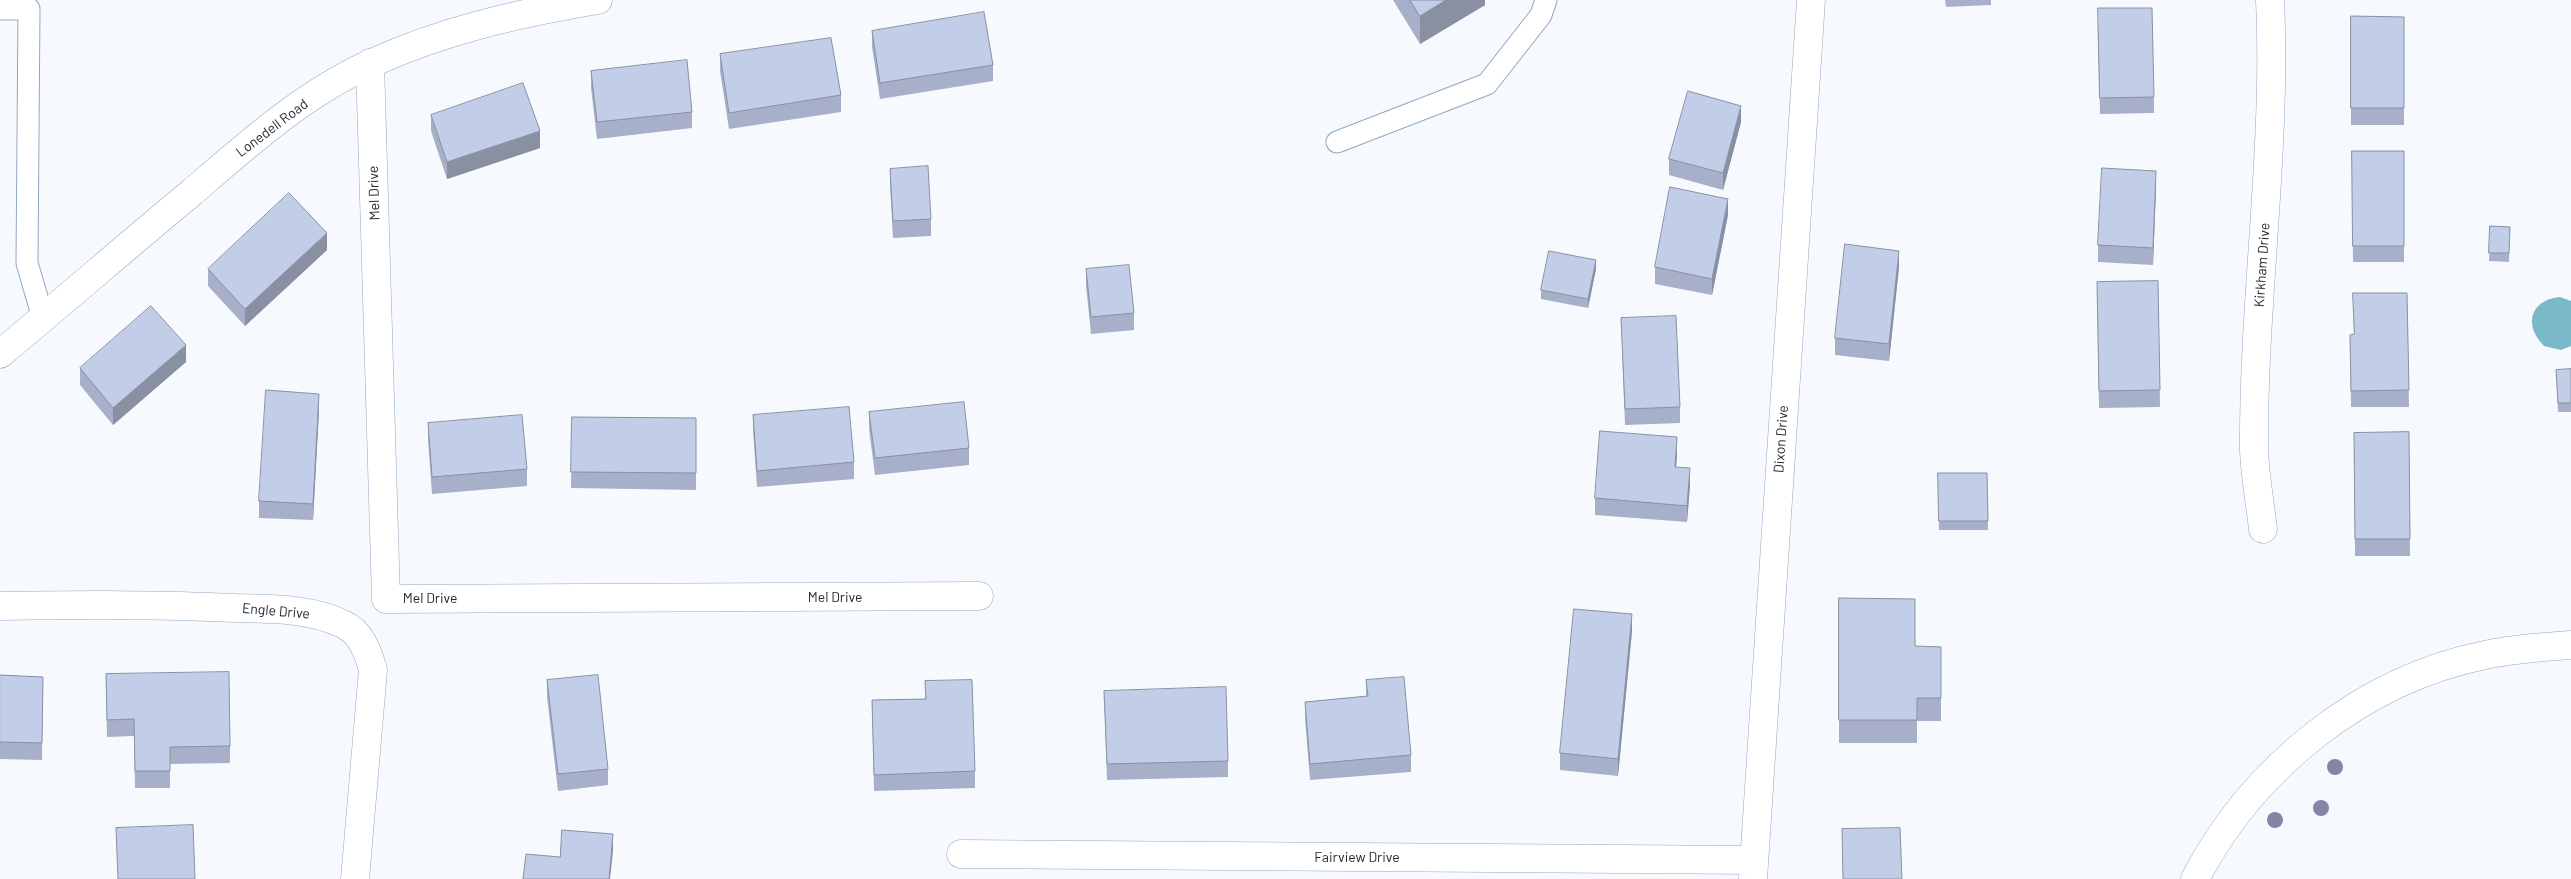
<!DOCTYPE html>
<style>
body{margin:0}
canvas{display:block;background:#f6faff}
</style>
<canvas width="2571" height="879"></canvas>
<script>
const ctx = document.querySelector('canvas').getContext('2d');
ctx.lineJoin = 'round';
function paint(path, color) { ctx.fillStyle = color; ctx.fill(path, 'evenodd'); }
function trace(path, color, width, dash) { ctx.strokeStyle = color; ctx.lineWidth = width; ctx.lineCap = dash ? 'butt' : 'round'; ctx.setLineDash(dash || []); ctx.stroke(path); }
function label(font, color, halo, rows, align = 'center') {
  ctx.font = font + ' Barlow,sans-serif'; ctx.lineWidth = 4; ctx.setLineDash([]); ctx.textBaseline = 'middle'; ctx.strokeStyle = halo; ctx.fillStyle = color; for (const [text, x, y, turn = 0] of rows) {
    ctx.save(); ctx.translate(x, y); ctx.rotate((+turn || 0) * Math.PI / 180); ctx.textAlign = isNaN(turn) ? turn : align; if (halo) ctx.strokeText(text, 0, 0); ctx.fillText(text, 0, 0); ctx.restore();
  }
}
const water = new Path2D(`
 M2560,297L2571,301V346L2561,350L2544,346C2523,325 2530,300 2560,297Z`);
const service = new Path2D(`
 M0,9H29L27,263L43,318
 M1337,142L1487,84L1541,15L1546,0`);
const minor = new Path2D(`
 M370,63L386,599L979,596
 M2263,529C2260,503 2255,476 2254,450C2253,300 2277,150 2270,0
 M0,606C79,605 157,604 235,608C271,609 310,608 343,624C361,632 368,652 373,670L355,879
 M961,854L1753,860
 M1753,879L1811,0
 M2195,879C2252,769 2361,680 2485,655C2513,649 2542,647 2571,645`);
const tertiary = new Path2D(`
 M0,354C64,301 127,246 191,193C247,145 304,93 372,63C444,30 520,13 598,0`);
const trees = [
 [2335,767],
 [2321,808],
 [2275,820]
];
const wall = new Path2D(`
 M1393,0H1485V5L1420,44Z
 M1945,0H1991V5L1946,7Z
 M2351,16L2404,17V125H2351Z
 M2098,25L2154,97V113L2100,114Z
 M872,31L993,65V81L880,99L872,47Z
 M720,54L841,95V112L729,129L720,71Z
 M591,71L692,112V128L597,139L591,88Z
 M431,115L540,148L447,179L431,131Z
 M1741,122L1723,190L1669,175V159Z
 M2352,151H2404V262H2353Z
 M890,169L931,219V236L893,238L890,185Z
 M2156,187L2153,265L2098,262V245Z
 M1728,215L1712,295L1655,284V267Z
 M2490,226L2510,227L2509,262L2489,261Z
 M327,250L245,326L208,286V269Z
 M1899,267L1889,361L1835,355V338Z
 M1086,269L1134,313V330L1091,334L1086,286Z
 M1596,269L1588,308L1541,299V290Z
 M2158,281L2160,407L2099,408L2097,282Z
 M2407,293L2409,407H2351L2350,335L2354,334Z
 M1621,318L1680,407V423L1625,425Z
 M186,362L113,425L80,385V368Z
 M2571,369V412H2558L2556,370Z
 M319,410L313,520L259,518V501Z
 M869,412L969,448V465L875,475L869,429Z
 M753,415L854,462V479L757,487L753,431Z
 M572,417L696,418V490L571,488Z
 M428,423L527,469V486L432,494L428,440Z
 M2409,432L2410,556H2355L2354,433Z
 M1677,454L1676,467L1690,485L1687,522L1595,515V498Z
 M1938,473H1987L1988,530H1939Z
 M1839,598L1915,646L1941,647V721H1917V743H1839Z
 M1632,631L1618,776L1560,770V753Z
 M0,675L43,677L42,760L0,759Z
 M547,680L608,769V785L558,791L547,697Z
 M1366,680L1411,755V772L1310,780L1305,718V702L1366,696Z
 M925,681L975,771V788L874,791L872,700L925,699Z
 M106,690L230,746V763L170,764V788H135L134,736L107,737Z
 M1104,691L1228,761V777L1107,780Z`);
const shadedWall = new Path2D(`
 M1446,0H1485V5L1420,44V16Z
 M1741,106V122L1723,190V173Z
 M540,131V148L447,179V162Z
 M2156,171V187L2153,265V248Z
 M1728,199V215L1712,295V279Z
 M327,233V250L245,326V309Z
 M1899,251V267L1889,361V344Z
 M1596,260V269L1588,308V299Z
 M186,345V362L113,425V408Z
 M319,394V410L313,520V504Z
 M1677,437V454L1675,483V467Z
 M1690,468V485L1687,522V506Z
 M1632,614V631L1618,776V759Z
 M613,834V851L610,879H609Z`);
const building = new Path2D(`
 M1410,0H1446L1420,16Z
 M2098,8H2152L2154,97L2100,98Z
 M984,12L993,65L880,83L872,31Z
 M2351,16L2404,17V108H2351Z
 M831,38L841,95L729,113L720,54Z
 M687,60L692,112L597,122L591,71Z
 M523,83L540,131L447,162L431,115Z
 M1688,91L1741,106L1723,173L1669,159Z
 M2352,151H2404V246H2353Z
 M928,166L931,219L893,221L890,169Z
 M2102,168L2156,171L2153,248L2098,245Z
 M1670,187L1728,199L1712,279L1655,267Z
 M289,193L327,233L245,309L208,269Z
 M2490,226L2510,227L2509,253H2489Z
 M1845,244L1899,251L1889,344L1835,338Z
 M1549,251L1596,260L1588,299L1541,290Z
 M1129,265L1134,313L1091,317L1086,269Z
 M2158,281L2160,390L2099,391L2097,282Z
 M2353,293H2407L2409,390L2351,391L2350,335L2354,334Z
 M151,306L186,345L113,408L80,368Z
 M1676,316L1680,407L1625,409L1621,318Z
 M2571,369V403H2558L2556,370Z
 M266,390L319,394L313,504L259,501Z
 M964,402L969,448L875,458L869,412Z
 M849,407L854,462L757,471L753,415Z
 M522,415L527,469L432,477L428,423Z
 M572,417L696,418V473L571,472Z
 M1600,431L1677,437L1675,467L1690,468L1687,506L1595,498Z
 M2409,432L2410,539H2355L2354,433Z
 M1938,473H1987L1988,521H1939Z
 M1839,598L1915,599V646L1941,647V698H1917V720H1839Z
 M1574,609L1632,614L1618,759L1560,753Z
 M229,672L230,746L170,747V771H135L134,719L107,720L106,674Z
 M0,675L43,677L42,743L0,742Z
 M598,675L608,769L558,774L547,680Z
 M1404,677L1411,755L1310,764L1305,702L1368,696L1366,680Z
 M972,680L975,771L874,775L872,700L926,699L925,681Z
 M1226,687L1228,761L1107,764L1104,691Z
 M193,825L195,879H118L116,828Z
 M1900,828L1902,879H1843L1842,829Z
 M562,830L613,834L609,879H523L526,854L560,857Z`);
const streetNames = [
 ["Lonedell Road",272,128,-37],
 ["Mel Drive",374,193,-92],
 ["Kirkham Drive",2262,265,-86],
 ["Dixon Drive",1781,439,-86],
 ["Mel Drive",835,597],
 ["Mel Drive",430,598],
 ["Engle Drive",276,611,5],
 ["Fairview Drive",1357,857]
];
paint(water, '#7ab9c7');
trace(service, '#93a7bd', 23);
trace(minor, '#93a7bd', 29);
trace(tertiary, '#93a7bd', 29);
trace(service, '#fff', 21);
trace(minor, '#fff', 28);
trace(tertiary, '#fff', 28);
ctx.fillStyle = '#8683a5';
for (const [x, y] of trees) { ctx.beginPath(); ctx.arc(x, y, 8, 0, 2 * Math.PI); ctx.fill(); }
paint(wall, '#a7b0c8');
paint(shadedWall, '#8890a2');
paint(building, '#c2cde8');
trace(building, '#8890a2', 1);
label('14px', '#1e262f', '#fff', streetNames);
</script>
